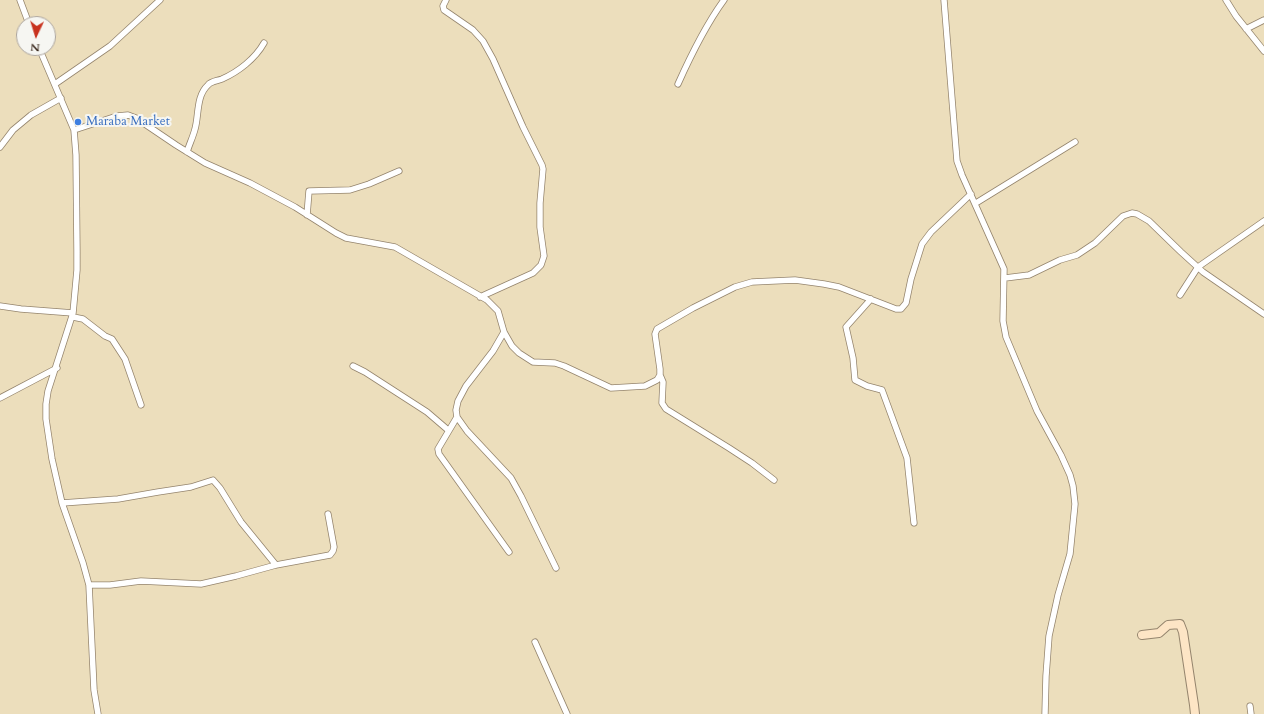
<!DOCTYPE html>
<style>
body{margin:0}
#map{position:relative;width:1264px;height:714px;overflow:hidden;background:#ecdebc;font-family:Cardo,serif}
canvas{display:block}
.north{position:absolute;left:16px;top:16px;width:40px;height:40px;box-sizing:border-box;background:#f6f6f2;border:1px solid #aba49d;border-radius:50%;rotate:184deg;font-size:11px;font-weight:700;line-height:16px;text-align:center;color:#3b2a1e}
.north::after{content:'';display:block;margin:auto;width:14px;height:18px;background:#c8321e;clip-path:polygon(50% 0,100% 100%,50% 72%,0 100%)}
</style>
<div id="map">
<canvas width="1264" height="714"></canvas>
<div class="north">N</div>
</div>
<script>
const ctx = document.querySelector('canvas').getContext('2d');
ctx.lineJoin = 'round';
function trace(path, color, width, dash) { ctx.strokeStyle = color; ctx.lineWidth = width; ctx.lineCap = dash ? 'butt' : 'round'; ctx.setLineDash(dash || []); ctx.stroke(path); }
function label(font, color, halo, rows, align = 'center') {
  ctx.font = font + ' Cardo,serif'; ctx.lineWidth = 4; ctx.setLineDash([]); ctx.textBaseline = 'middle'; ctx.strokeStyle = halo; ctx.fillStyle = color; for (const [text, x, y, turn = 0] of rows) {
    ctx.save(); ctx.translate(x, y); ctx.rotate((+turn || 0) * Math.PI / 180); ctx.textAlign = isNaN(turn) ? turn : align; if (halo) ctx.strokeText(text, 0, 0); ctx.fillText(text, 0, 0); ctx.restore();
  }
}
const street = new Path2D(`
 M20,0L29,24
 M446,0L443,6L444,10L473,30L483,41L493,59L523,127L542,165L543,169L540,203V227L544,256L541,265L533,273L480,297
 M944,0L957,161L962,175L1004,269L1003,321L1006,337L1037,411L1061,455L1070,475L1073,486L1075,504L1070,554L1058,595L1049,636L1046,676L1045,714
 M1226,0L1236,16L1264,51
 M1246,29L1264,20
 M39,48L74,130L76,155L77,251V270L73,313L48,391L46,404V419L52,459L62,503L83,563L89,585L94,690L98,714
 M55,84L110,46L160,0
 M678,84C691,55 705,26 724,0
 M74,130L117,116L128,115L136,118L176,145L205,163L250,183L295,207L336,233L346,238L395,247L487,300L498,311L504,332L512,346L519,353L533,362L555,363L564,366L611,388L645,386L657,380L660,375V369L655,334L657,329L693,308L735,287L752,282L795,280L824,284L839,287L896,309H901L906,303L911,279L922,244L931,232L971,194
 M0,147L13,130L31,115L61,98
 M187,152C189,145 193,137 195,129C199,115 196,96 208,85C211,81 217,81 222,79C238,72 255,59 264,43
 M976,203L1075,142
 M307,215L309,191L350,190L369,184L399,171
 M1005,278L1029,275L1060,260L1077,255L1095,243L1123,216L1132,213L1137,214L1149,221L1181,252L1203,272L1264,314
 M1180,295L1198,267L1264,221
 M871,299L846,327L853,358L855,380L867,386L882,390L907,458L914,523
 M0,306L21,309L73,313
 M73,317L83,319L105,336L112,339L125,359L141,405
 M504,332L493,351L466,386L458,401L456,410L457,417L467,431L511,478L521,496L556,568
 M353,366L365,372L427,412L448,430
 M660,375L663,382L662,403L666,409L729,448L752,463L774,480
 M0,398L57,368
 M457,417L438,449L439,454L509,552
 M62,503L118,499L158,492L191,487L213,480L220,488L241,522L276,565
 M89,585H110L141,581L201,584L236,576L276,565L330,555L333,551L334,547L328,514
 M535,642L567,714
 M1250,706L1251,714`);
const secondary = new Path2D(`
 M1142,635L1159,633L1168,625L1180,624L1183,632L1194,705L1195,714`);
const markers = [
 [78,122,4,"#3f7fe0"]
];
const shopNames = [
 ["Maraba Market",86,122]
];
trace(street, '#94846d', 7);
trace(secondary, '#94846d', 10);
trace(street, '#fff', 5.5);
trace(secondary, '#fde5c5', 8);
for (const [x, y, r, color] of markers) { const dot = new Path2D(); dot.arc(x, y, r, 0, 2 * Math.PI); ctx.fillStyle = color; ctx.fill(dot); trace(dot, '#f6f6f2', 1.5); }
label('13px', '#366cbe', '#f6f6f2', shopNames, 'left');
</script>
